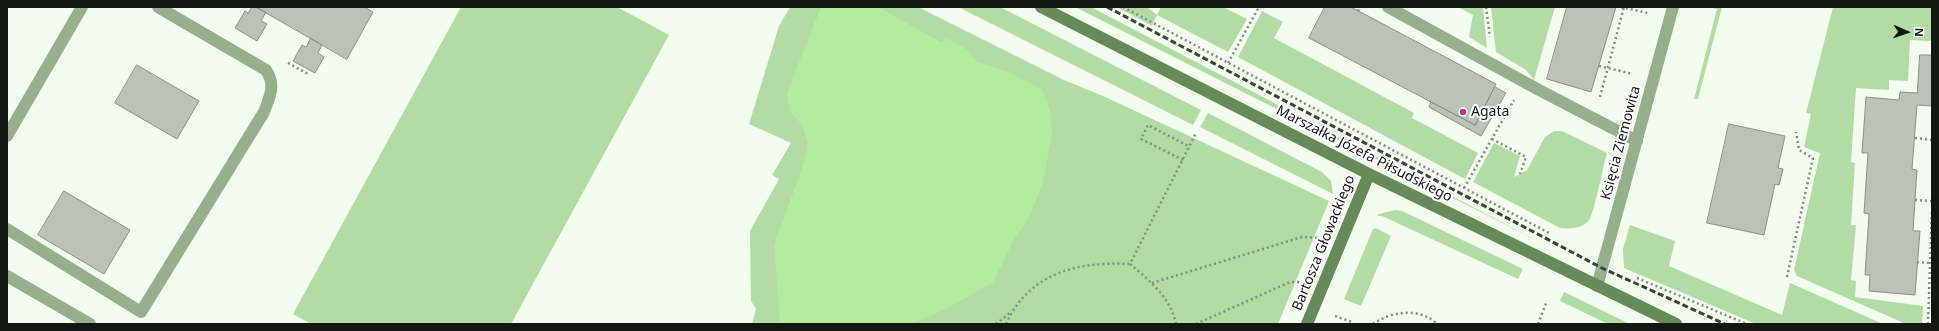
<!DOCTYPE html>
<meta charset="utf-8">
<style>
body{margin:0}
#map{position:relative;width:1939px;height:331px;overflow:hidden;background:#f2fcef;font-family:"Noto Sans",sans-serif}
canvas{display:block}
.frame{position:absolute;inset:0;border:8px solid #131612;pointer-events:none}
.north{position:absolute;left:1887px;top:12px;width:40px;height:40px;-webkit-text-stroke:3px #fff;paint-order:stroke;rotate:92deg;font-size:11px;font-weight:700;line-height:16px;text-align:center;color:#131612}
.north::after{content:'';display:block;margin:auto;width:14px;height:18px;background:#131612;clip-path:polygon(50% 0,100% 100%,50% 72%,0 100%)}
</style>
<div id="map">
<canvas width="1939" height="331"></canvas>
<div class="frame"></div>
<div class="north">N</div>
</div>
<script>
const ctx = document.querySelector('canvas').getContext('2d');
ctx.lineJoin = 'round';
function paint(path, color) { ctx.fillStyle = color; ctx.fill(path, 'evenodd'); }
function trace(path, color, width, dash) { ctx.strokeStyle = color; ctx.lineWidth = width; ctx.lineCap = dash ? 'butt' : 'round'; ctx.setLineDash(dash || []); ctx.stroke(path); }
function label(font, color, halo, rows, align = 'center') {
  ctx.font = font + ' "Noto Sans",sans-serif'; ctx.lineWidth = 4; ctx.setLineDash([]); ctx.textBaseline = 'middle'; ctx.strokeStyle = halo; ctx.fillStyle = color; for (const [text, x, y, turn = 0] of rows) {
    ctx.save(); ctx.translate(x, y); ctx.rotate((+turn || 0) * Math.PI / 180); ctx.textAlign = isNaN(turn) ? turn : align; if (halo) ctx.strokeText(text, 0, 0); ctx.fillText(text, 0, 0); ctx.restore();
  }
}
const green = new Path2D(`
 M461,7H617L669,35L511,324H311L293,314Z
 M790,7H918L1064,80L1103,96L1329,201L1278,324H752L756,309L751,301L750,231L779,179L772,175L791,143L749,124L779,26Z
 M958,7H1000L1201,110L1193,125Z
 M1075,7H1091L1536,240Z
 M1117,7H1147L1157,15L1161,7H1223L1247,19L1228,52L1157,15L1152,26Z
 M1458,7H1483L1487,48L1469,37L1473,15Z
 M1491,7H1555L1534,80L1526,70L1496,52Z
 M1709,7H1722L1698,99H1694L1717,9Z
 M1833,7H1932V41L1910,40L1908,81L1889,80V90L1856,88L1851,162L1855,163L1851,225H1856L1851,280L1856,281L1855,297L1923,306L1922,324H1906L1797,276L1794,270L1820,153L1804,147L1811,114L1806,113Z
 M1262,11L1283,22L1274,38L1414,113L1412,118L1478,153L1465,179L1238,57Z
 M1208,113L1322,172L1331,181L1333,194L1200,127Z
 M1554,131H1562L1607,153C1603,166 1595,211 1589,220C1582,229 1570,229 1560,228L1473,182L1494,143L1520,156L1514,177L1527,170L1545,137Z
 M1395,210L1402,211L1523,269L1518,279L1382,216H1377L1379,214Z
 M1630,225L1675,241L1669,266L1782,315L1790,283L1883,324H1756L1624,268L1623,249Z
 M1376,228L1391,236L1361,306L1344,299L1373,229Z
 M1564,292L1630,324H1608L1560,301Z`);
const water = new Path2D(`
 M821,7H878L942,43L946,38L970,51L971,55L978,62L1006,71L1042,89L1050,110L1052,134L1042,186L1027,221L1013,241L993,282L944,310L911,324H780L774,245L800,174L808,147L803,126L790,111L787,93Z`);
const building = new Path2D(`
 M252,7H256L266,12L261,21L267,24L257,41L235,28L245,11L248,13Z
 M256,7H364L373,12L347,59Z
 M1325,7H1351L1496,84L1475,125L1309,38Z
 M1567,7H1616L1591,92L1547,79Z
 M311,38L322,45L318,53L324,57L315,73L293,61L302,45L306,47Z
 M1920,55H1932V106L1917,105L1912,169L1917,170L1913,231H1920L1915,295L1869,291L1870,275H1865L1869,214L1864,213L1868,153H1862L1866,97L1899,100L1900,92L1917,93Z
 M137,65L199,101L177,139L115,103Z
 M1495,87L1506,93L1481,136L1429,107L1431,102L1475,125Z
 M1729,124L1785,136L1778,168L1783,169L1779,185L1775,184L1764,235L1707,223Z
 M64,191L130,230L104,274L38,235Z`);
const path = new Path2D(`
 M1123,7L1551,234
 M1486,7L1490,37
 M1621,7L1648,13
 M1358,11L1360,7
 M288,63L310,75
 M1228,63L1259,7
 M1599,66L1633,74
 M1600,97L1624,7
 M1915,138L1932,140
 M1492,139L1526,157L1520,174
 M1183,160L1141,139L1148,125L1190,147
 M1464,188L1514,100
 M1915,200L1932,201
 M1917,262L1930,263
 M1787,277L1813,158L1799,150L1796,132
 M1637,278L1747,324
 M1152,283L1302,237L1320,238
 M1335,316L1352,322L1351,324
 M996,324L1011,312
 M1006,324C1029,273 1078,261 1130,264
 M1176,324C1171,298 1149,280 1130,264L1196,133
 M1196,324L1290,282H1300
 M1373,324C1392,311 1420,307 1437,324
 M1538,324L1547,301
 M1928,324L1932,209`);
const lane = new Path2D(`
 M1388,7L1539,90L1637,141
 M7,229L141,312L264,112C270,96 276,85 266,70L158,7
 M7,276L90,324`);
const street = new Path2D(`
 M7,136L82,7
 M1597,286L1673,7`);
const secondary = new Path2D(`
 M1041,7L1369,174L1676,324
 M1307,324L1369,174`);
const rail = new Path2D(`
 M1107,7L1602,268L1725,324`);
const markers = [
 [1463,112,4,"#b83985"]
];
const poiNames = [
 ["Agata",1471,112]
];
const streetNames = [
 ["Księcia Ziemowita",1621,143,-75],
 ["Marszałka Józefa Piłsudskiego",1364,154,27],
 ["Bartosza Głowackiego",1324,243,-68]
];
paint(green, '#b3dca5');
paint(water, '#b2ed9e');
paint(building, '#b9c3b6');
trace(building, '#8a9387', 1);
trace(path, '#868d84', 2.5, [2, 3]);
trace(lane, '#96af8d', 12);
trace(street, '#96af8d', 12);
trace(secondary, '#668a5a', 12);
trace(rail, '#3e423d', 3, [6, 3]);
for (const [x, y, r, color] of markers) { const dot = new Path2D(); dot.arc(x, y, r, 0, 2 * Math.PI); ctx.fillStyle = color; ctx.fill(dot); trace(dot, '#fff', 1.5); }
label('14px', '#131612', '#fff', poiNames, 'left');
label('14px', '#131612', '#fff', streetNames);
</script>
